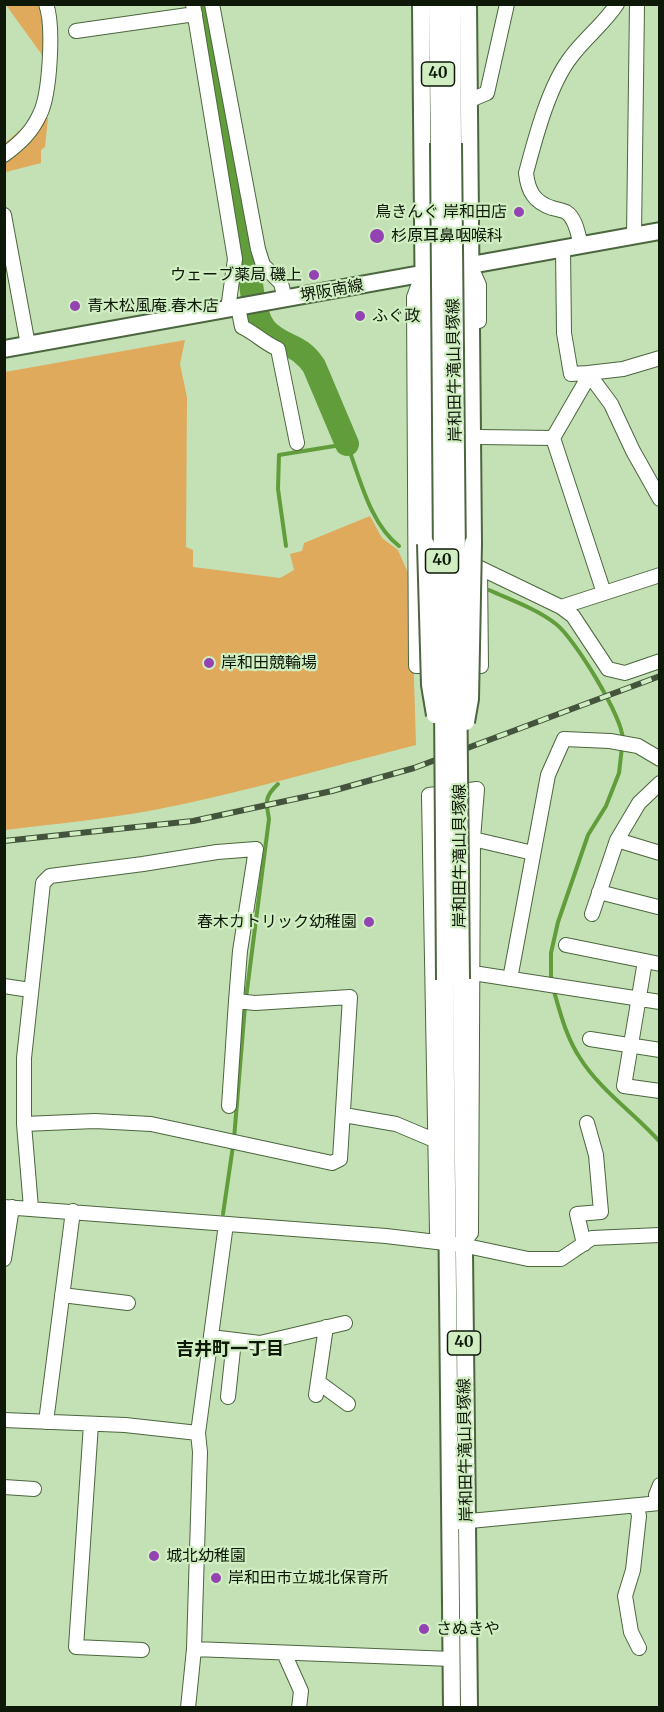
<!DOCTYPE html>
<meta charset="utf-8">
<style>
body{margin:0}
#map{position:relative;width:664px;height:1712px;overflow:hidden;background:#c3e1b4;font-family:Merriweather,serif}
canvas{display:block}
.frame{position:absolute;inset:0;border:6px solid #0e1809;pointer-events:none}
</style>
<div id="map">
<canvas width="664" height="1712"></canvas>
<div class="frame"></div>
</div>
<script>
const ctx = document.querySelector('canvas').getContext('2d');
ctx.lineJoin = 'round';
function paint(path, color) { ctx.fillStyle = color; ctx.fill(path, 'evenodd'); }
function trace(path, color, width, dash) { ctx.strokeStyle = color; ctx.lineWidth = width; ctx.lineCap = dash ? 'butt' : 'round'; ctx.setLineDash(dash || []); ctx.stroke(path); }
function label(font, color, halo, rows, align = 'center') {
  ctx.font = font + ' Merriweather,"Noto Sans JP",serif'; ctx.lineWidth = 4.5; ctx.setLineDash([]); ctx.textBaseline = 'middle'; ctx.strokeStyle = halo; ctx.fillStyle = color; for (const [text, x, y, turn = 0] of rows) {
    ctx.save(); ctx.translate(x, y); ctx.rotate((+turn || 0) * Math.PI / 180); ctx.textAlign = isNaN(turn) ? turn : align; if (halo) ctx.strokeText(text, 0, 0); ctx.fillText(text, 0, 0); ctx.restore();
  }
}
const green = new Path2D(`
 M6,5H42L45,59Z
 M36,116L48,118L45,147L41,150V163L6,172L4,144Z
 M185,340L180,364L187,397L186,547L193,550V567L280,578L294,570L290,554L302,551L304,543L370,516L382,538L398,550L411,580L416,745C329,767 242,793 154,810C105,819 55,824 5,830V372Z`);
const stream = new Path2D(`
 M286,546L278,489L279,455L347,444C360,478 370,524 399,546
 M489,590C511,600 537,609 556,624C575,639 622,716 623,740
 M551,981V953L558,922L588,835L606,806L619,773L622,747
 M553,988C560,1012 566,1037 580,1058C600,1090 634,1113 660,1142
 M246,998L269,819C266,802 264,797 278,784
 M234,1139L245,1006
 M223,1214L233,1146`);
const river = new Path2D(`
 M204,4L250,265C250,284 254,322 270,334C288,349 299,344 314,366L347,444`);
const minor = new Path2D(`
 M193,4L235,259L228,309
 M212,4L258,249L263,265L281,283L285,299
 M76,31L195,14
 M468,101L487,93L507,4
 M4,155C20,143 32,132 40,114C50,94 54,25 46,4
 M4,215L28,345
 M634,236L637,4
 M581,245C578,235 576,218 566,212C562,210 556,209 552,208C534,202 528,191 526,173C535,139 549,85 571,57C585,38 604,24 617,4
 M563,249L564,333L571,374L588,373L611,404L633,451L660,499
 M471,267L479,285V321
 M422,276L414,297L416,666H437
 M238,307L242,327C255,333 264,343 278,349L297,443
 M479,437L553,438L586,381L588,373L623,369L660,358
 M553,438L604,593
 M480,568L561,607L573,616L608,669L625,673L660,661
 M561,607L660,575
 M463,666H481L480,569
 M473,839L533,853
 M617,840L660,853
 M599,892L658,907
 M592,914L617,840L639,803L660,783
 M566,945L660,964
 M645,961L624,1086L660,1091
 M473,973L660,1002
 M510,979L548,775L564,739L610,741L638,746L660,759
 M4,986L30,990
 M590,1039L660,1050
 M229,1106L236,1001
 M344,1115L396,1124L434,1140
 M24,1124L95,1121L151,1124L332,1163L340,1159L350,997L255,1003L236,1001L240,951L256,849L217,852L143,864L50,876L43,883L24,1058V1124L31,1208
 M4,1207L386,1236L462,1245L528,1259H561L592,1238L660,1235
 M448,1244L437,1232L429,795L477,789L473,839L471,1233L467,1238
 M584,1244L577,1214L601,1212L596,1155L587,1123
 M4,1259L12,1207
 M62,1295L128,1303
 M211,1337L260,1343L345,1323
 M318,1382L348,1404
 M316,1395L326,1327
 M228,1397L234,1340
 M4,1420L125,1425L198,1433L200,1452L194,1649L188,1708
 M46,1422L73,1211
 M91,1424L76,1647L142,1650
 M198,1433L226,1224
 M4,1487L34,1489
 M658,1503L656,1495L660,1485
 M637,1506L639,1516L633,1570L625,1596L631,1632L639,1648
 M459,1522L660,1503
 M194,1649L452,1659
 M284,1653L301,1691L299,1708`);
const major = new Path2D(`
 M421,4L426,544
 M437,4L439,143
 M452,4L453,143
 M468,4L473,543
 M4,349L660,231
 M461,979C462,1222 468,1465 469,1708
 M445,980L452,1708`);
const rail = new Path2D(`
 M4,841L193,821L332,791L414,768L660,676`);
const majorBridge = new Path2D(`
 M439,143L445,980
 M453,143L461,979
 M426,544L430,685L435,715
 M466,722L470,699L473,543`);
const markers = [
 [519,212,6,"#9343b2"],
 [377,236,8,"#9343b2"],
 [314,275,6,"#9343b2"],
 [75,306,6,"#9343b2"],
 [360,316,6,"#9343b2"],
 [209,663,6,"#9343b2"],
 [369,922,6,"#9343b2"],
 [154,1556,6,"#9343b2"],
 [216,1578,6,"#9343b2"],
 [424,1629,6,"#9343b2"]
];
const shields = [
 [438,74,33],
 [442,561,33],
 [464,1343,33]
];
const shieldNames = [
 ["40",438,74],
 ["40",442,561],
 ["40",464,1343]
];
const poiNames = [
 ["鳥きんぐ 岸和田店",507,212,"right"],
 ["杉原耳鼻咽喉科",391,236],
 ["ウェーブ薬局 磯上",302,275,"right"],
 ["青木松風庵 春木店",87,306],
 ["ふぐ政",372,316],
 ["岸和田競輪場",221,663],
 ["春木カトリック幼稚園",357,922,"right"],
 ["城北幼稚園",166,1556],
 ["岸和田市立城北保育所",228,1578],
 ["さぬきや",436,1629]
];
const streetNames = [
 ["堺阪南線",332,291,-10],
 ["岸和田牛滝山貝塚線",455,370,-91],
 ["岸和田牛滝山貝塚線",460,856,-90],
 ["岸和田牛滝山貝塚線",466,1450,-91]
];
const neighbourhoodNames = [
 ["吉井町一丁目",230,1350]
];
paint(green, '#dfaa5c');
trace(stream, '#619d3b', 4);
trace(river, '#619d3b', 24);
trace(minor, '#4c663f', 16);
trace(major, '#4c663f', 20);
trace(minor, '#fff', 14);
trace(major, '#fff', 16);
trace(rail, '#44543c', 6);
trace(rail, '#d0eec1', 4, [11]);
trace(majorBridge, '#4c663f', 20, []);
trace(majorBridge, '#fff', 16);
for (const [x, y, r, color] of markers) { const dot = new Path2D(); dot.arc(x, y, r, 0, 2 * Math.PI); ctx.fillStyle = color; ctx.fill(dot); trace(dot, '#d0eec1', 2); }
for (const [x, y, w] of shields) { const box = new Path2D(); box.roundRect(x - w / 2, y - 12, w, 24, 4.5); ctx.fillStyle = '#d0eec1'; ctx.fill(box); trace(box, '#0e1809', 1.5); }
label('bold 15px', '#0e1809', null, shieldNames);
label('16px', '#0e1809', '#d0eec1', poiNames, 'left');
label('16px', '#0e1809', '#d0eec1', streetNames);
label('bold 18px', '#0e1809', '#d0eec1', neighbourhoodNames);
</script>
